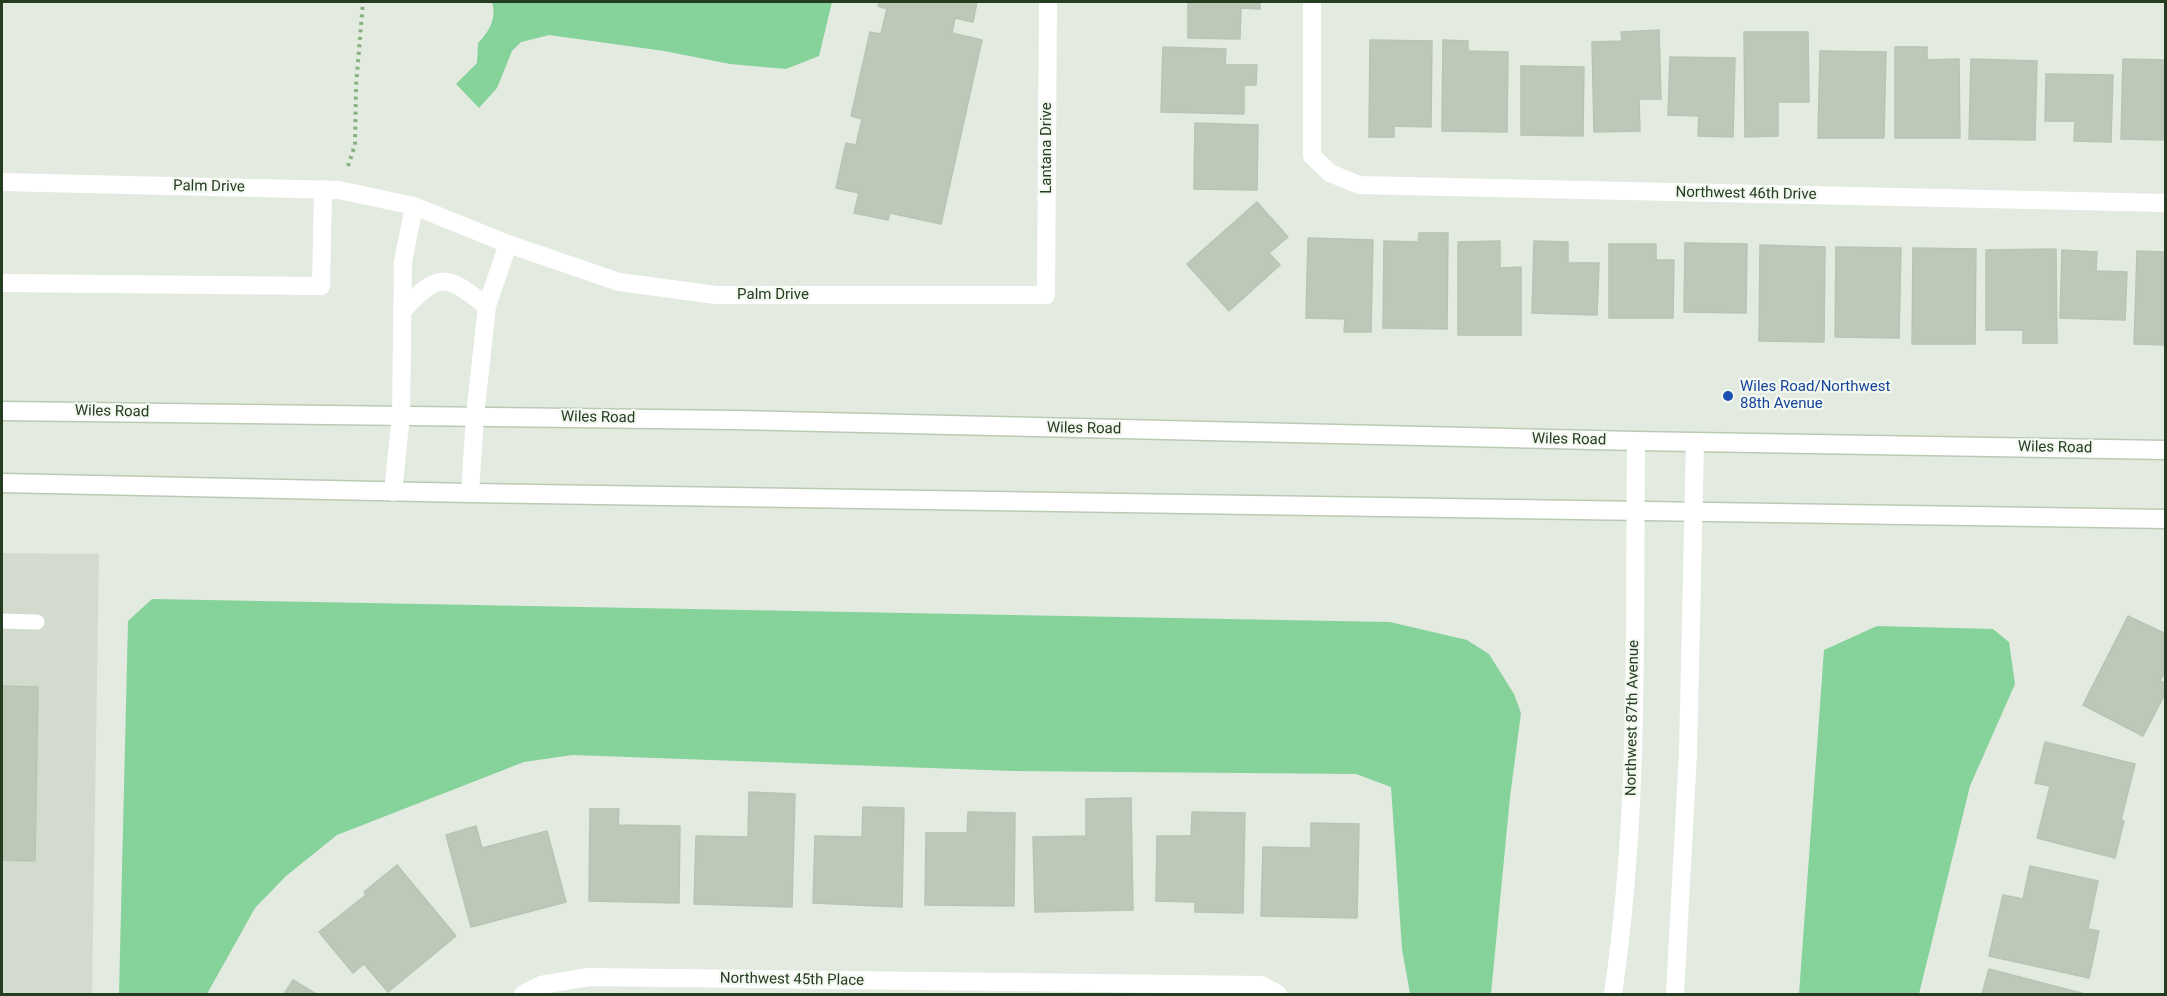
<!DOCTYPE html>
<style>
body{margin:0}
#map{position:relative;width:2167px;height:996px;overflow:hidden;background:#e3ebe0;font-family:Roboto,sans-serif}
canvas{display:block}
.frame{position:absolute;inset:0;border:3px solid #243c20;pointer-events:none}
</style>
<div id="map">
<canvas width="2167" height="996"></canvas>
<div class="frame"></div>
</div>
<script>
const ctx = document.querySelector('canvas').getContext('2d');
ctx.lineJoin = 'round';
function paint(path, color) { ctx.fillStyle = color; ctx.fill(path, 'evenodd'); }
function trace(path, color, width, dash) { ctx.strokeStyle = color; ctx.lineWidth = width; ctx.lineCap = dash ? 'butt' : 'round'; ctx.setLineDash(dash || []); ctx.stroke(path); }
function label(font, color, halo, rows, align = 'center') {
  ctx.font = font + ' Roboto,sans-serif'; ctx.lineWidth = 4.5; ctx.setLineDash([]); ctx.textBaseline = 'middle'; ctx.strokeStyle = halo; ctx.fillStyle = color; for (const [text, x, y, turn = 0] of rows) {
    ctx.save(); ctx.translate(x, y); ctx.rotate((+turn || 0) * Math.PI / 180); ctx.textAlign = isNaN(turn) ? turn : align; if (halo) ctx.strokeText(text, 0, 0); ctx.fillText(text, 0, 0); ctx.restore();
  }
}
const built = new Path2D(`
 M2,553L99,554L92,994H2Z`);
const water = new Path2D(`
 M492,2H832L819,56L786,69L730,64L664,51L549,35L521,42L512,51L497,88L479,108L456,84L477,63L478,43C489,32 497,18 492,2Z
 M152,599L1390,622L1467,640L1489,654L1514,694L1521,713L1510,797L1491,994H1410L1402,949L1391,787L1356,774L1013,771L573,755L524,762L337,835L286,876L255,908L207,994H119L128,621Z
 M1877,626L1993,629L2009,642L2015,684L1970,786L1919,994H1799L1824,650Z`);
const building = new Path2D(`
 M880,2H977L973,22L955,18L952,33L982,40L941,224L890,213L888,220L854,213L859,193L836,188L846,143L856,145L862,119L851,116L870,32L881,34L887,9L878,6Z
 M1188,2H1260V9L1241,8L1240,39L1188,38Z
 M1659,30L1661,99H1639L1640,131L1594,132L1592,42L1622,41L1621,32Z
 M1744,32H1808L1809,102H1778V136L1745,137Z
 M1370,40L1432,41L1431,127L1394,126V137H1369Z
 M1443,40L1468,41V51L1508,52L1507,132L1442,131Z
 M1163,47L1226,49L1225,65H1257L1256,85H1244V114L1161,112Z
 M1895,47H1927V60L1959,59L1960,138H1895Z
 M1820,51L1886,52L1884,138H1818Z
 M1670,57L1735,58L1733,137L1698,136L1699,116L1668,115Z
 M1971,59L2037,61L2035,140L1969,139Z
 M2123,59L2166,60V140L2121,139Z
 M1521,66L1584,67L1583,136L1521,135Z
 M2046,74L2113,75L2111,142L2074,141L2075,121H2045Z
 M1195,123L1258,125L1257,190L1194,189Z
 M1257,202L1288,237L1269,253L1280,265L1229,311L1187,264Z
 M1419,233H1448L1447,329L1383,328L1384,241L1418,242Z
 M1308,238L1373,240L1371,332H1344L1345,319L1306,318Z
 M1500,241V268L1521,267V335H1458V242Z
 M1534,241L1568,242V263H1599L1597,315L1532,313Z
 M1685,243L1747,244L1746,313L1684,312Z
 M1609,244H1656V260H1674L1673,318H1609Z
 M1760,245L1825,247L1824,342L1759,341Z
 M1836,247L1901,248L1899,338L1835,337Z
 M1913,248L1976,249L1975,344H1912Z
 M2056,249L2057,343H2023V330H1986V250Z
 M2062,250L2097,252L2096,271L2127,272L2125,320L2060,318Z
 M2137,251L2166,252V345L2134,344Z
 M2128,616L2166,634V670L2160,681L2166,683V692L2143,736L2083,705Z
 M2,686L38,687L35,861L2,860Z
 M2045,742L2135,764L2121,820L2124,821L2115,858L2037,838L2050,786L2035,783Z
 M749,792L795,794L792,907L694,904L696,836L748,837Z
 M1131,798L1133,910L1035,912L1033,837L1086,836V799Z
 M863,807L904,808L902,907L813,903L815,836L862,837Z
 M590,809H619L618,825L680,826L679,903L589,901Z
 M968,812L1015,813L1014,906L925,905L926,833H967Z
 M1192,812L1245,813L1243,913L1195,912V902L1156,901L1157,836H1191Z
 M1311,823L1359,824L1357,918L1261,916L1263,847L1311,848Z
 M476,826L482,848L547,831L566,902L471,927L446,835Z
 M397,865L456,936L388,992L364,964L353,973L319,932L366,895L364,892Z
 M2030,866L2098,881L2088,929L2099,931L2089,978L1989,956L2003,895L2023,899Z
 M1989,969L2085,994H1982Z
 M293,980L316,994H284Z`);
const path = new Path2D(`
 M348,166L355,145L356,86L363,2`);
const lane = new Path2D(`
 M2,621L37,622`);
const street = new Path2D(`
 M1312,2V156L1330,173L1359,185L2166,203
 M2,182L339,190L414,206L508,244L619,282L716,295H1046L1048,2
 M2,283L321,286L323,189
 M402,311C440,271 445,274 487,306
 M393,492L401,415L403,262L414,206
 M470,493L475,416L487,306L508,244
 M523,994L541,985L589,977L1261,985L1278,994
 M1613,994C1640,812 1634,626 1636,441
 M1675,994L1688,753L1695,442`);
const secondary = new Path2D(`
 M2,411L736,420L1636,441L2166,450
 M2,483L470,493L2166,519`);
const markers = [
 [1728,396,6,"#1a4fb4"]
];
const streetNames = [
 ["Lantana Drive",1047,148,-90],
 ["Palm Drive",209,187,1],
 ["Northwest 46th Drive",1746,194,1],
 ["Palm Drive",773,295],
 ["Wiles Road",112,412,1],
 ["Wiles Road",598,418,1],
 ["Wiles Road",1084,429,1],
 ["Wiles Road",1569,440,1],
 ["Wiles Road",2055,448,1],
 ["Northwest 87th Avenue",1633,718,-89],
 ["Northwest 45th Place",792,980,1]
];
const transitNames = [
 ["Wiles Road/Northwest",1740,387],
 ["88th Avenue",1740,404]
];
paint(built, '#d2dbce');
paint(water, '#86d29b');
paint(building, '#bdc9b8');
trace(building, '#b7c5b2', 1.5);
trace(secondary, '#b9cbb3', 21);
trace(path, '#88b07f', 4, [3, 4.5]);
trace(lane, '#fff', 15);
trace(street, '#fff', 18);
trace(secondary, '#fff', 18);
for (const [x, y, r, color] of markers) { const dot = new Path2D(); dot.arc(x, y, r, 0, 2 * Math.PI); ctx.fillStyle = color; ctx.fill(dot); trace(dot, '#f3f8f0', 2); }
label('15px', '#243c20', '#f3f8f0', streetNames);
label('15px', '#164399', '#f3f8f0', transitNames, 'left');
</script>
